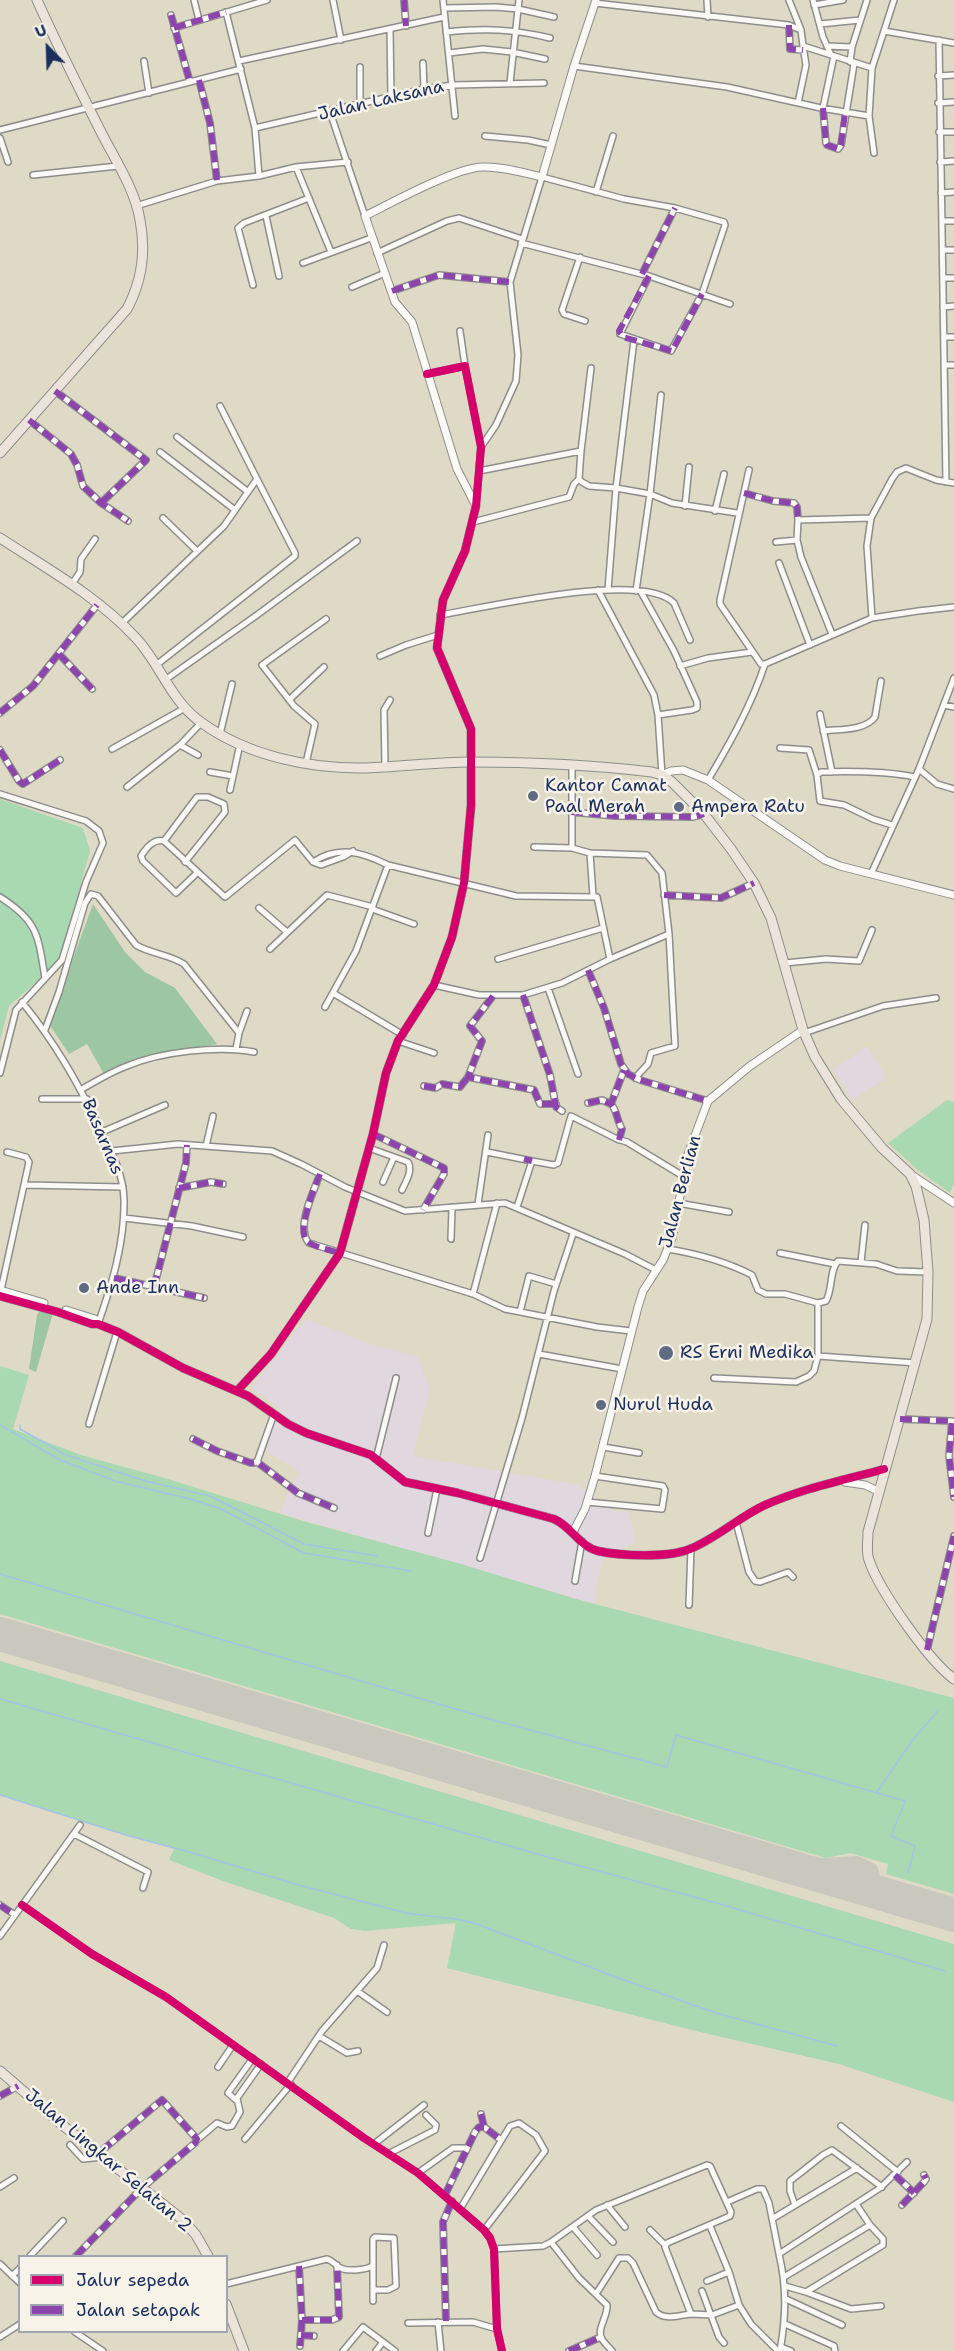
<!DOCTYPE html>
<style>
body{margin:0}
#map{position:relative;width:954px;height:2351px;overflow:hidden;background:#dedac6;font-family:"Shantell Sans",sans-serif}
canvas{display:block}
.legend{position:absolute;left:18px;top:2255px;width:210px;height:78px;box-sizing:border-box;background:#f7f3e8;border:2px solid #9fa5b1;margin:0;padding:8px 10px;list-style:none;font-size:18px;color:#1b2f5e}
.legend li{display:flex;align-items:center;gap:12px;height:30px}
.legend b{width:30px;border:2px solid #9fa5b1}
.north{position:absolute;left:18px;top:18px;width:60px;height:60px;-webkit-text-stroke:4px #f7f3e8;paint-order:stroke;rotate:337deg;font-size:16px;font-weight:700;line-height:24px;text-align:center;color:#1b2f5e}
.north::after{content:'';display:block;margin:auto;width:21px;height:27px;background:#1b2f5e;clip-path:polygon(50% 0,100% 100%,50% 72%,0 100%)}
</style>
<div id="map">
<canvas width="954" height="2351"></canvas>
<ul class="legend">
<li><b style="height:8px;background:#d6006c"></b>Jalur sepeda</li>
<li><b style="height:8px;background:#8e44ad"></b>Jalan setapak</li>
</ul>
<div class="north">U</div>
</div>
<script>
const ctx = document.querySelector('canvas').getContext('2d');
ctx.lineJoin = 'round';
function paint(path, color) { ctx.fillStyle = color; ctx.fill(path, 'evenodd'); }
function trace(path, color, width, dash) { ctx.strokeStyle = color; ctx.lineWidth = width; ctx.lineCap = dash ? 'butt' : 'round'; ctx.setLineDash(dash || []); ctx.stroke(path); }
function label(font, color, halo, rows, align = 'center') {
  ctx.font = font + ' "Shantell Sans",sans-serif'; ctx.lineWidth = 5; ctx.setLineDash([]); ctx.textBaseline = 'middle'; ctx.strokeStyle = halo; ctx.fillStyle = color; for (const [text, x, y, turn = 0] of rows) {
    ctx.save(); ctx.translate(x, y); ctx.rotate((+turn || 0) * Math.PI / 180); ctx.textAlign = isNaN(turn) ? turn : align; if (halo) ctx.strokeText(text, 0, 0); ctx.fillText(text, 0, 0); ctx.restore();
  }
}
const built = new Path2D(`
 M867,1046L887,1078L852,1100L833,1069Z
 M306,1319L376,1346L417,1356L430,1390L413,1456L579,1485L613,1511H628L633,1526L634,1543L602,1559L594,1604L280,1513L287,1494L300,1472L267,1452L272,1426L281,1409L251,1388Z`);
const green = new Path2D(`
 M0,799L83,828L90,851L59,962L9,1006L0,1040Z
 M947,1100L954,1102V1184L950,1193L918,1170L888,1143Z
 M0,1366L29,1375L13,1429L81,1455L168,1479L303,1521L461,1564L576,1599L954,1698V1894L886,1874L888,1864L850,1853L826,1858L0,1614Z
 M0,1661L954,1944V2102L839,2064L700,2032L447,1968L456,1923L365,1931L351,1929L334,1918L223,1881L169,1860L174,1849L129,1836L0,1795Z`);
const forest = new Path2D(`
 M93,904L125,952L145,972L175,988L217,1044L155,1054L104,1074L87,1044L69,1054L49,1024Z
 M41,1309L53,1313L36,1372L29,1369L37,1315Z`);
const stream = new Path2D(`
 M0,1425L58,1459L115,1481L194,1500L221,1509L304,1553L411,1571
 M20,1425V1429L66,1455L145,1481L210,1496L304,1544L377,1556
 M0,1574L486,1718L667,1767L676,1735L905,1801L891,1836L915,1846L908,1873
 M0,1699L558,1860L720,1904L945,1971
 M877,1792L914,1738L938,1711
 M0,1795L129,1836L186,1851L295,1884L406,1913L462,1920L477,1924L629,1982L716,2013L837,2046`);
const taxiway = new Path2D(`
 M792,1867L857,1863L871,1870C877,1883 871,1893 858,1897L845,1891L839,1882`);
const runway = new Path2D(`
 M0,1634L954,1915`);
const minor = new Path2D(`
 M194,0L199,20
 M333,0L341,40
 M404,0L406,26
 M443,0L455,116
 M707,0L708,17
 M789,0L801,30
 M813,0L823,37L831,55
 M894,0L884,31L954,43
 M595,3L789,25L801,30L803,46L872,68
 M814,5L843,0
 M444,8L496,7L518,9L554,17
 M226,12L255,128L259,176
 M171,15L190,82
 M820,24L860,20
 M789,25L790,49L803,50
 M174,28L267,0
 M390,29L391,98
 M446,32C484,28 513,29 550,38
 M939,40L946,482
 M827,46L852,47
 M449,53L483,49L512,52L545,59
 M834,56L823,108L826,143L827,145L838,149L841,145L854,64
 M144,61L149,93
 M239,61L444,17
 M850,62L852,47L867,0
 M423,63L424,89
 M574,66L727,87L821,108L869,116
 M360,67V105
 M938,76L954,75
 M199,80L210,123L217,181
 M510,83L519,0
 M798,103L806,65L803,46
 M938,103L954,102
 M330,112L365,216
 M255,128L424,89L453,85L544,83
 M0,130L241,69
 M939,132H954
 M485,136L528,140L551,145
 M0,138L8,162
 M874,153L869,116L872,68L884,31
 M940,162L954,161
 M296,167L331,252
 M33,175L118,166
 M596,192L613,136
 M941,193L954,192
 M136,206L217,181L259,176L296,167L348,162
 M266,216L279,276
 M942,221H954
 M521,243L649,276L730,304
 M943,250H954
 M377,253L447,221L459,218L522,239
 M580,257L562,310L564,314L585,321
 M303,263L371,238
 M642,274L675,208
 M943,278H954
 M253,285L238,228L244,223L309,198
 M352,287L385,273
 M392,291L439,275L510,282
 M943,307L954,306
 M460,331L465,366
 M944,337H954
 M944,365H954
 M591,368L581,451L579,479L582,482L589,486L616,488L650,494L672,503L737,513
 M427,374L465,366L481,447L476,506
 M55,391L146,460L101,503
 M29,420L71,454L77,465L83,486L101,503L128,521
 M177,437L247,491
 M481,447L496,425L516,381L518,355L510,282L542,177L624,199L675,208L724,222L725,225L702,294L671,351L620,334L649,276
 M160,452L235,510
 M749,470L720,600V604L761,664H765
 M479,471L581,451
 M744,493L773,501L794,503L797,507L798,520
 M685,506L689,467
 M715,511L724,474
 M163,518L197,551
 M473,522L569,497L574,484L579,479
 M776,542L797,540
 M779,563L810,645
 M72,584L80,572L81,559L95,539
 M598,590L654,695L658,715L662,775
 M608,590L616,488L634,340
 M636,591L650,494L661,395
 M641,592L674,651L697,702V708L692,710L658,715
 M440,615C484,608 642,570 674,603L690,640
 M872,618L867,546L871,518L892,479L897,472L906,468L936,480L954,483
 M121,624L224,526L257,479L220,406
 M832,634L801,557L797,540L798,520L871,518
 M59,654L92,689
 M380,656L406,645L438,635
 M155,666L295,556V553L257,479
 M680,666L708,658L752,652
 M165,680L257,615L357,541
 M289,700L324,667
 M944,705L954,707
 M0,713L33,686L97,605
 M820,714L832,772
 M823,731C839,729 865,731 875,717L881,681
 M220,734L232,684
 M180,745L198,755
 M780,748L809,750L817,775L820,801L844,805L873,819L892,825
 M112,749L185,708
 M0,750L19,781L23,784L60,760
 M306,763L315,724L294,706L262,665L326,619
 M385,766L384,710L390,700
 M919,769L937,784L954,789
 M210,772L233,776
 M817,775L821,772C853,771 883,771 915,777
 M708,780C730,743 751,706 765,664L872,618L918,611L954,607
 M127,787L180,745L201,723
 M230,790L240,744
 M0,794L86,821L99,831L103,843L86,882L62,960L16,1010L0,1073
 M571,812L615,816L693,817L704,814
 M164,841L197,797H208L224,804L225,812L185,862
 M534,847L572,848
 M590,853L593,896
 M313,862L321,865L343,857L353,851
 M197,873L176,893L143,861L141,856C146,848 154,838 164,841L225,897L295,840L313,862C339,845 362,852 388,865
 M871,874L919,769L954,678
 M664,895L721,898L754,883
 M0,897C38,921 38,935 45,978
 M259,908L287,932
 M372,909L414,924
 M270,949L327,895L373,907
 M498,959L603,928
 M785,963L826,959L859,961L872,930
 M588,970L604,1008L621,1064L628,1074L640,1080L708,1101
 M434,985L479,995H523L562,983L610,959L669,934L662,873L647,855L590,853L572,848V766
 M548,988L578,1074
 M333,993L403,1035
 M523,995L550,1075L556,1107L562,1111
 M493,996L470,1026L482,1041L468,1077L534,1090L540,1104H556
 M22,1002C57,1045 77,1082 101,1130C112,1153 123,1173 124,1199C125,1242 112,1284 98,1324
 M325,1007L356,951L388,865L516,896L597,897L610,959
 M45,1030L59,992L85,903L91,894L98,896L136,945C151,954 169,954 184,964L239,1033
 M804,1033L883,1006L936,998
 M398,1041L434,1053
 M236,1049L239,1033L247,1011
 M635,1078L648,1064L651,1053L675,1046L669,934
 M424,1086L436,1088L442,1084L460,1087L468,1077
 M82,1089C96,1081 111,1072 127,1066C160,1052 218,1045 254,1052
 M42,1099H87
 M588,1103L602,1100L611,1104
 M102,1132L165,1105
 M373,1134L444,1168V1174L423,1210
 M619,1140L622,1129C617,1121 617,1110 611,1104L624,1070
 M206,1146L213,1116
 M369,1148L408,1162C413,1171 406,1181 402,1190
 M112,1151L178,1144L272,1151L301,1164L345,1187L405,1211L505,1203L625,1254L656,1270
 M487,1152L532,1161
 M320,1174C314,1191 295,1228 309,1243L473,1294L505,1309L597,1327L631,1331
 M383,1182L394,1157
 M25,1185L123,1187
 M179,1188L211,1182L223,1184
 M678,1203L729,1212
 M478,1204L488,1135
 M517,1207L532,1161L554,1165L558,1163L571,1116L617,1139L627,1142L683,1176
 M124,1218L192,1226L243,1237
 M451,1239L452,1207
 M668,1249C698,1254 725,1261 752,1275L758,1290L766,1294H785L818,1303L826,1301C833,1289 829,1271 838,1261L876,1264L897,1271L928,1272
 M780,1253L835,1264
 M861,1262L865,1225
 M114,1278L204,1298
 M154,1287L186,1163L187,1145
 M1,1290L29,1162L26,1157L7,1152
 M473,1294L497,1203
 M520,1312L529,1276L556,1284
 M539,1354L622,1369
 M818,1356L916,1363
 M714,1378L796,1382L809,1376L814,1371L818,1356V1303
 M900,1419L952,1421L949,1456L954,1497
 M89,1424L117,1332
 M193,1439L217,1451L251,1463L257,1462L298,1493L334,1508
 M603,1447L639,1453
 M376,1459L396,1378
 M257,1462L274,1414
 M587,1502L662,1509L665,1490L663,1486L595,1476
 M736,1522L749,1572L755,1581L760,1582L788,1572L793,1577
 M428,1533L437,1489
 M480,1558L522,1418L554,1291L573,1234
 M575,1581L582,1541
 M689,1605L691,1548
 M927,1650L954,1536
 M74,1834L148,1872L143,1888
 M0,1905L15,1915
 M22,1905L92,1954L166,1997L364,2138L418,2173L484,2230L490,2238L494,2249L497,2329L502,2351
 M0,1936L80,1825
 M357,1991L387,2012
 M319,2036L347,2053L358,2051
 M218,2067L233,2045
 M288,2082L322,2031L377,1968L384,1945
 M0,2096L18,2086
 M236,2100L228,2093L253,2058
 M481,2114L484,2127L501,2140
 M841,2126L898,2172
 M245,2139L291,2084
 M197,2140L217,2123L227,2127L232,2126L240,2112L237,2098L261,2064
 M374,2144L424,2105
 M70,2145L83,2159L103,2157
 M388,2154L435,2130L436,2125L426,2115
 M418,2173L453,2148H467
 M895,2175L914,2193
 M0,2187L14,2178
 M445,2195L475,2132L479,2127H484
 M727,2202L757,2189H763L769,2203L779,2254
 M856,2204L870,2225
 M607,2205L625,2227
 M795,2205L790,2191V2181L823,2155L832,2150L882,2187
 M902,2205L924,2182L926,2179L924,2175
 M460,2209L510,2126L519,2123L536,2135L545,2151L484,2230
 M588,2216L613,2242
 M772,2219L857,2168
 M573,2227L597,2255
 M650,2230L665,2245
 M551,2242L579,2278L607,2305C608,2317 596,2329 602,2339C604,2343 609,2347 612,2351
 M494,2249L543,2246L551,2242L596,2210L707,2165L710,2166L731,2212L730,2216L667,2243L665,2247L691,2314L712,2315L739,2305L751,2324L778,2351
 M30,2256L63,2221
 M76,2256L143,2187L195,2143L197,2139L162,2100L99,2153
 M0,2264L20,2283
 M299,2266L302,2320L300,2346
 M729,2272L739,2305
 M12,2276L20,2268
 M784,2277L870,2225L883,2239V2245L806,2292L785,2286
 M707,2281L729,2272L710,2226
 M226,2284L327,2259C334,2261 336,2267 343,2269C350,2271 366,2270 372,2266
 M702,2291L719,2337L724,2343
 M806,2292L851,2309L881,2306
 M596,2294L619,2258H628L633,2263L656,2312C666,2321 679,2315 691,2314
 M786,2299L842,2325
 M373,2301V2239L375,2237L394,2238L396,2286L388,2290H373
 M302,2320H332L339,2317L337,2265
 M446,2321L443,2222L452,2201
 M438,2322L441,2351
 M408,2323L473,2322L497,2329
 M785,2324L834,2346L835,2351
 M75,2332L103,2351
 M301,2335L314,2336
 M0,2337L20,2324
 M781,2347L791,2351
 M343,2351L363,2327L395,2351
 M376,2351L383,2342
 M569,2351L601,2337
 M780,2351C786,2317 787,2288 779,2254L880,2188L907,2162`);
const tertiary = new Path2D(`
 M662,775L671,771L683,770L708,780L825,860L840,866L954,895
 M910,1174L954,1203
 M0,1290L44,1303
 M0,1296L58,1312L92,1324H98L118,1332L183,1368L248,1396L288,1424L306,1433L371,1455L405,1482L458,1493L554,1519C571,1526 580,1547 598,1551C621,1556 668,1558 690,1549C717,1538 739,1517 765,1505C803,1488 845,1480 884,1469
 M66,1310L95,1319L98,1324
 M237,1391L271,1354L340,1253L373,1134L386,1073L398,1041L434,985L452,937L464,883L471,806V729L437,648L443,600L465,551L476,506L457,469L412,322L395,302L365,216C391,203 455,168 482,167C502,166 523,173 542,177L574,66L596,0
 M845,1482L865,1485L878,1491
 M573,1532L585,1509L595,1476L638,1307L643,1291L663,1260L672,1238L688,1154L708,1101L750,1066L803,1030`);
const trunk = new Path2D(`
 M0,453L127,309C142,281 146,251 140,220C135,189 115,160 101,132C79,88 57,45 37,0
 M0,538C46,568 97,596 135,637C161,664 170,701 202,723C248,756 310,769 366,768C401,767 436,762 471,762C531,762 593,765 652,772L662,775L672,782L704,814L731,849L754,883L771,918L803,1030L815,1057L841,1099L882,1148L910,1174L916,1186L924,1220L928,1272L927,1319L868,1532C868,1541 866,1552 869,1560C879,1590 929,1661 954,1679
 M0,2071L66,2128L183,2220L196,2235L208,2256
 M226,2304L244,2351`);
const quiet = new Path2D(`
 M404,0L406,26
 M171,15L190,82
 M789,25L790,49L803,50
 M174,28L226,12
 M199,80L210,123L217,181
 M823,108L826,143L827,145L838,149L841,145L845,113
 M642,274L675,208
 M649,276L619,331L623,337L672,351L702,294
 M392,291L439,275L510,282
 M55,391L146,460L101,503
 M29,420L71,454L77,465L83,486L101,503L128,521
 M744,493L773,501L794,503L797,507L798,520
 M59,654L92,689
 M0,713L33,686L97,605
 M0,750L19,781L23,784L60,760
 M571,812L615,816L693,817L704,814
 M664,895L721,898L754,883
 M588,970L604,1008L621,1064L628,1074L640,1080L708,1101
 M523,995L550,1075L556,1107L562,1111
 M493,996L470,1026L482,1041L468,1077L534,1090L540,1104H556
 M424,1086L436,1088L442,1084L460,1087L468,1077
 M588,1103L602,1100L611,1104
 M373,1134L444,1168V1174L423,1210
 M619,1140L622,1129C617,1121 617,1110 611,1104L624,1070
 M524,1159L532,1161
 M320,1174C315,1187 295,1232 308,1242C316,1248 331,1250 340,1253
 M179,1188L211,1182L223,1184
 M114,1278L204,1298
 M154,1287L186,1163L187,1145
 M900,1419L952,1421L949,1456L954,1497
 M193,1439L217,1451L251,1463L257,1462L298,1493L334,1508
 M927,1650L954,1536
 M0,1905L15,1915
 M0,2096L18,2086
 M481,2114L484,2127L501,2140
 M895,2175L914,2193
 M445,2195L475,2132L479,2127H484
 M902,2205L924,2182L926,2179L924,2175
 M76,2256L143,2187L195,2143L197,2139L162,2100L99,2153
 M299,2266L302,2320L300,2346
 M302,2320H332L339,2317L337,2265
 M446,2321L443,2222L452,2201
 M301,2335L314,2336
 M569,2351L601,2337`);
const cycleway = new Path2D(`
 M0,1296L58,1312L92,1324H98L118,1332L183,1368L248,1396L288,1424L306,1433L371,1455L405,1482L458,1493L554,1519C571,1526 580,1547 598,1551C621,1556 668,1558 690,1549C717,1538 739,1517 765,1505C803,1488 845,1480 884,1469
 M237,1391L271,1354L340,1253L373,1134L386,1073L398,1041L434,985L452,937L464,883L471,806V729L437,648L443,600L465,551L476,506L481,447L465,366L427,374
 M22,1905L92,1954L166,1997L364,2138L418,2173L484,2230L490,2238L494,2249L497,2329L502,2351`);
const markers = [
 [533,796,6,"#5f6b82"],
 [679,807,6,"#5f6b82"],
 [84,1288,6,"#5f6b82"],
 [666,1353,8,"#5f6b82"],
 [601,1405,6,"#5f6b82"]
];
const streetNames = [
 ["Jalan Laksana",381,101,-13],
 ["Basarnas",102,1137,67],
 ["Jalan Berlian",681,1192,-75],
 ["Jalan Lingkar Selatan 2",108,2161,40]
];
const poiNames = [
 ["Kantor Camat",545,786],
 ["Paal Merah",545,807],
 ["Ampera Ratu",691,807],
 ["Ande Inn",96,1288],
 ["RS Erni Medika",680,1353],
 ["Nurul Huda",613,1405]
];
paint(built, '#e0d7df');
paint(green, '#a9d9b0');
paint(forest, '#9cc7a2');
trace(stream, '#a4c4e8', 1.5);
trace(taxiway, '#c9c8bf', 14);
trace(runway, '#c9c8bf', 34);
trace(minor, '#8d8e8c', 8);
trace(tertiary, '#8d8e8c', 9);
trace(trunk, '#8d8e8c', 11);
trace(minor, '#faf9f6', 5);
trace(tertiary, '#faf9f6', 7);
trace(trunk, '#ece4db', 9);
trace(quiet, '#8e44ad', 6, [12, 6]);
trace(cycleway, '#d6006c', 8);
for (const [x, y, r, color] of markers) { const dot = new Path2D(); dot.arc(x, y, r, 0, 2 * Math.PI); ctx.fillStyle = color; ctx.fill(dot); trace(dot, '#f7f3e8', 2); }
label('18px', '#1b2f5e', '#f7f3e8', streetNames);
label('18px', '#1b2f5e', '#f7f3e8', poiNames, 'left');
</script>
